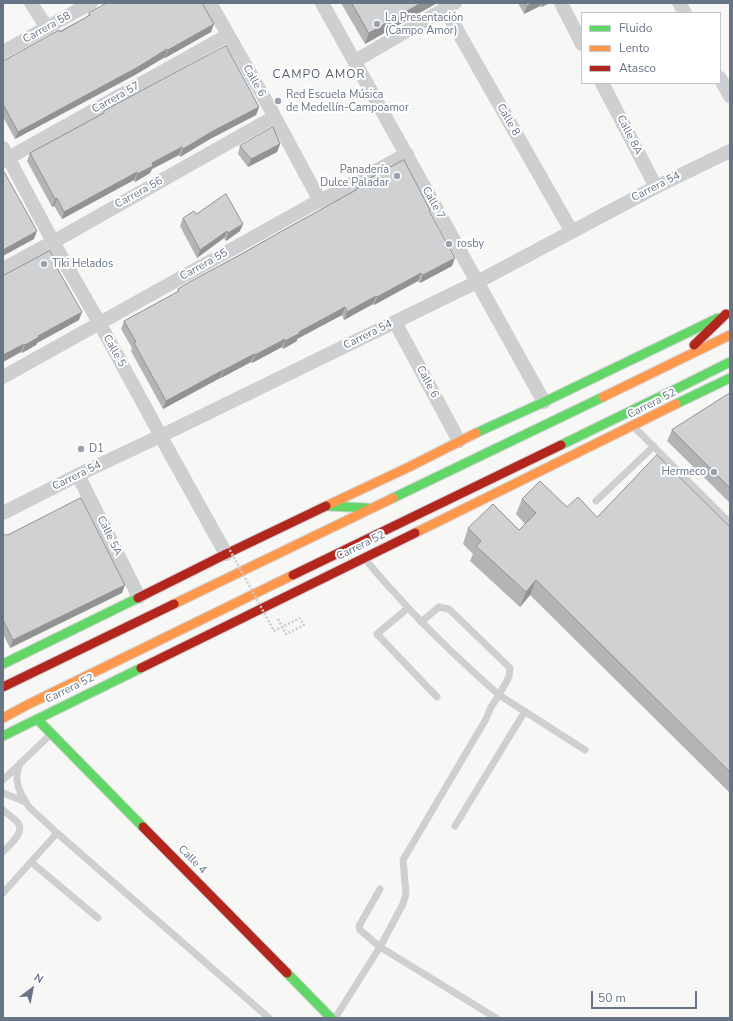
<!DOCTYPE html>
<meta charset="utf-8">
<style>
body{margin:0}
#map{position:relative;width:733px;height:1021px;overflow:hidden;background:#f7f7f6;font-family:"Nunito Sans",sans-serif}
canvas{display:block}
.frame{position:absolute;inset:0;border:4px solid #667486;pointer-events:none}
.legend{position:absolute;left:581px;top:12px;width:140px;height:72px;box-sizing:border-box;background:#fff;border:1px solid #c2c7cf;margin:0;padding:5px 7px;list-style:none;font-size:12px;color:#667486}
.legend li{display:flex;align-items:center;gap:8px;height:20px}
.legend b{width:20px;border:1px solid #c2c7cf}
.north{position:absolute;left:12px;top:969px;width:40px;height:40px;-webkit-text-stroke:3px #fff;paint-order:stroke;rotate:32deg;font-size:11px;font-weight:700;line-height:16px;text-align:center;color:#667486}
.north::after{content:'';display:block;margin:auto;width:14px;height:18px;background:#667486;clip-path:polygon(50% 0,100% 100%,50% 72%,0 100%)}
.scale{position:absolute;left:591px;top:991px;width:106px;height:18px;box-sizing:border-box;border:2px solid #667486;border-top:0;padding-left:5px;font-size:12px;line-height:14px;white-space:nowrap;color:#667486;-webkit-text-stroke:3px #fff;paint-order:stroke}
</style>
<div id="map">
<canvas width="733" height="1021"></canvas>
<div class="frame"></div>
<ul class="legend">
<li><b style="height:5px;background:#63d668"></b>Fluido</li>
<li><b style="height:5px;background:#ff974d"></b>Lento</li>
<li><b style="height:5px;background:#b3261e"></b>Atasco</li>
</ul>
<div class="north">N</div>
<div class="scale">50 m</div>
</div>
<script>
const ctx = document.querySelector('canvas').getContext('2d');
ctx.lineJoin = 'round';
function trace(path, color, width, dash) { ctx.strokeStyle = color; ctx.lineWidth = width; ctx.lineCap = dash ? 'butt' : 'round'; ctx.setLineDash(dash || []); ctx.stroke(path); }
function paint(path, color) { ctx.fillStyle = color; ctx.fill(path, 'evenodd'); }
function label(font, color, halo, rows, align = 'center') {
  ctx.font = font + ' "Nunito Sans",sans-serif'; ctx.lineWidth = 4; ctx.setLineDash([]); ctx.textBaseline = 'middle'; ctx.strokeStyle = halo; ctx.fillStyle = color; for (const [text, x, y, turn = 0] of rows) {
    ctx.save(); ctx.translate(x, y); ctx.rotate((+turn || 0) * Math.PI / 180); ctx.textAlign = isNaN(turn) ? turn : align; if (halo) ctx.strokeText(text, 0, 0); ctx.fillText(text, 0, 0); ctx.restore();
  }
}
const path = new Path2D(`
 M278,619L286,634L304,625L300,618`);
const lane = new Path2D(`
 M634,427L730,523
 M596,501L654,446
 M408,608L377,634L437,697
 M421,622L439,607L449,609L510,668L509,677L499,695L585,750
 M20,763C19,767 17,772 17,776C16,786 23,799 29,807L57,833L269,1018
 M3,780L51,734
 M3,793L26,802
 M3,810C7,814 14,818 18,823C25,833 9,845 3,852
 M455,826L525,711
 M31,862L98,918
 M380,889L359,926L360,930L380,947L496,1018
 M3,893L57,833
 M335,1018L380,947L403,904L406,894L403,860L486,719L491,707L499,695C463,663 425,628 394,592C384,582 375,571 366,560`);
const street = new Path2D(`
 M31,3L47,28
 M210,3L271,110L320,201
 M322,3L544,402
 M561,3L582,44
 M679,3L685,13
 M445,9L572,232
 M3,52L91,3
 M355,61L455,3
 M720,78L730,96
 M602,83L656,187
 M3,148L50,236L53,242L100,324L156,427L166,446L226,554
 M3,161L228,35
 M3,269L53,242L274,117
 M395,322L459,441
 M3,377L313,204L326,198L407,154
 M78,475L139,597
 M3,513L84,472L171,431L483,279L656,187L730,151`);
const fast = new Path2D(`
 M676,404L730,378
 M476,433L544,402L718,318
 M561,445L680,387L730,362
 M393,498L603,397
 M327,506L368,508
 M3,664L138,598
 M37,719L143,827
 M3,736L141,668
 M287,973L331,1018`);
const slow = new Path2D(`
 M603,397L730,335
 M326,506L409,467L476,433
 M415,533L676,404
 M174,604L393,498
 M3,718L29,704L293,575`);
const jam = new Path2D(`
 M694,345L726,314
 M293,575L561,445
 M138,598L226,554L326,506
 M141,668L415,533
 M3,687L174,604
 M143,827L287,973`);
const pathBridge = new Path2D(`
 M226,543L274,631L300,618`);
const wall = new Path2D(`
 M341,3H437L365,44Z
 M518,3H550L541,7L540,6L524,14Z
 M89,13L211,32L165,58V57L135,75L15,139L3,117V61L88,16Z
 M259,107L256,115L210,139L180,157L179,155L152,169L150,173L135,182L134,180L62,219L54,206L52,207L27,161L30,153L103,113L104,111Z
 M280,144L277,152L248,167L238,154L240,146Z
 M369,179L430,210L429,213L452,266L420,283L418,281L374,305L373,304L344,320L342,315L297,339V341L283,349L282,347L252,363L251,362L221,378H220L163,409L131,351L132,348L121,329L124,321L177,292L178,289L355,190L356,189L368,182Z
 M196,214L240,231L226,241L224,238L197,258L180,226L183,218Z
 M58,269L79,320L37,343L36,345L22,353L21,352L3,362V276Z
 M730,393V503L667,441L672,430Z
 M522,499L567,507L597,517L730,527V793L530,595L520,607L470,561L473,554L463,544L468,528L519,530L525,524L516,514Z
 M7,535L122,593L10,648L3,634V536Z`);
const shadedWall = new Path2D(`
 M421,3H437L365,44L369,33Z
 M533,3H541L540,6L524,14L527,6Z
 M543,3H550L541,7Z
 M214,24L211,32L165,58L168,50Z
 M167,49L165,57L135,75L15,139L18,132Z
 M259,107L256,115L210,139L180,157L183,149L213,131Z
 M280,144L277,152L248,167L251,159Z
 M182,147L179,155L152,169L150,173L135,182L137,174L152,163Z
 M137,172L134,180L62,219L64,212Z
 M57,198L54,206L52,207L55,199Z
 M243,224L240,231L226,241L228,233Z
 M37,231L34,239L3,256V250Z
 M227,231L224,238L197,258L200,250Z
 M455,258L452,266L420,283L423,275Z
 M421,273L418,281L374,305L377,297Z
 M376,296L373,304L344,320L347,312Z
 M345,307L342,315L297,339V341L283,349L285,341L299,332Z
 M82,312L79,320L37,343L36,345L22,353L25,345L38,336Z
 M285,339L282,347L252,363L255,355Z
 M24,344L21,352L3,362V355Z
 M254,354L251,362L221,378L224,370Z
 M223,370L220,378L163,409L166,401Z
 M536,580L530,595L520,607L526,592Z
 M125,585L122,593L10,648L13,640Z`);
const building = new Path2D(`
 M107,3H202L214,24L168,50L167,49L138,67L18,132L3,104V61L59,30L60,32L90,15L89,13Z
 M352,3H421L369,33Z
 M525,3H533L527,6Z
 M226,46L259,107L213,131L183,149L182,147L152,163L153,166L137,174V172L64,212L57,198L55,199L30,153L104,113V111Z
 M273,127L280,144L251,159L240,146Z
 M404,160L430,210L429,211L455,258L423,275L421,273L377,297L376,296L347,312L345,307L299,332L300,333L285,341V339L255,355L254,354L224,370H223L166,401L134,343L136,342L124,321L179,291L178,289L193,280L238,256L282,231L356,190V189L370,181L369,179Z
 M3,170L37,231L3,250Z
 M226,194L243,224L228,233L227,231L200,250L183,218L194,211L196,214Z
 M50,251L59,267L57,268L82,312L38,336L39,337L25,345L24,344L3,355V276Z
 M730,393V488L672,430Z
 M657,455L730,527V772L536,580L526,592L476,546L481,541L468,528L493,504L519,530L536,513L522,499L540,481L567,507L578,497L597,517Z
 M81,498L125,585L13,640L3,620V536L6,534L7,535Z`);
const markers = [
 [377,24,4,"#99a2ad"],
 [278,101,4,"#99a2ad"],
 [397,176,4,"#99a2ad"],
 [449,244,4,"#99a2ad"],
 [44,264,4,"#99a2ad"],
 [81,449,4,"#99a2ad"],
 [714,472,4,"#99a2ad"]
];
const poiNames = [
 ["La Presentación",385,18],
 ["(Campo Amor)",385,31],
 ["Red Escuela Música",286,95],
 ["de Medellín-Campoamor",286,108],
 ["Panadería",389,170,"right"],
 ["Dulce Paladar",389,183,"right"],
 ["rosby",457,244],
 ["Tiki Helados",52,264],
 ["D1",89,449],
 ["Hermeco",706,472,"right"]
];
const streetNames = [
 ["Carrera 58",47,28,-29],
 ["Calle 6",254,81,60],
 ["Carrera 57",116,98,-29],
 ["Calle 8",508,120,60],
 ["Calle 8A",629,135,63],
 ["Carrera 54",656,187,-27],
 ["Carrera 56",139,193,-29],
 ["Calle 7",433,203,61],
 ["Carrera 55",204,265,-29],
 ["Carrera 54",368,335,-26],
 ["Calle 5",114,351,61],
 ["Calle 6",427,382,62],
 ["Carrera 52",652,404,-27],
 ["Carrera 54",77,476,-26],
 ["Calle 5A",109,536,64],
 ["Carrera 52",361,546,-26],
 ["Carrera 52",70,689,-26],
 ["Calle 4",192,860,45]
];
const neighbourhoodNames = [
 ["CAMPO AMOR",319,75]
];
trace(fast, '#d3d5d5', 11);
trace(slow, '#d3d5d5', 11);
trace(jam, '#d3d5d5', 11);
trace(path, '#cccccd', 2.5, [2, 2]);
trace(lane, '#cecfd1', 7);
trace(street, '#cecfd1', 14);
trace(fast, '#63d668', 9);
trace(slow, '#ff974d', 9);
trace(jam, '#b3261e', 9);
trace(pathBridge, '#cccccd', 2.5, [2, 2]);
paint(wall, '#b3b4b5');
paint(shadedWall, '#929293');
paint(building, '#d0d1d2');
trace(building, '#929293', 1);
for (const [x, y, r, color] of markers) { const dot = new Path2D(); dot.arc(x, y, r, 0, 2 * Math.PI); ctx.fillStyle = color; ctx.fill(dot); trace(dot, '#fff', 1.5); }
label('11px', '#667486', '#fff', poiNames, 'left');
label('11px', '#667486', '#fff', streetNames);
ctx.letterSpacing = '1px';
label('12px', '#545e6b', '#fff', neighbourhoodNames);
ctx.letterSpacing = '0px';
</script>
